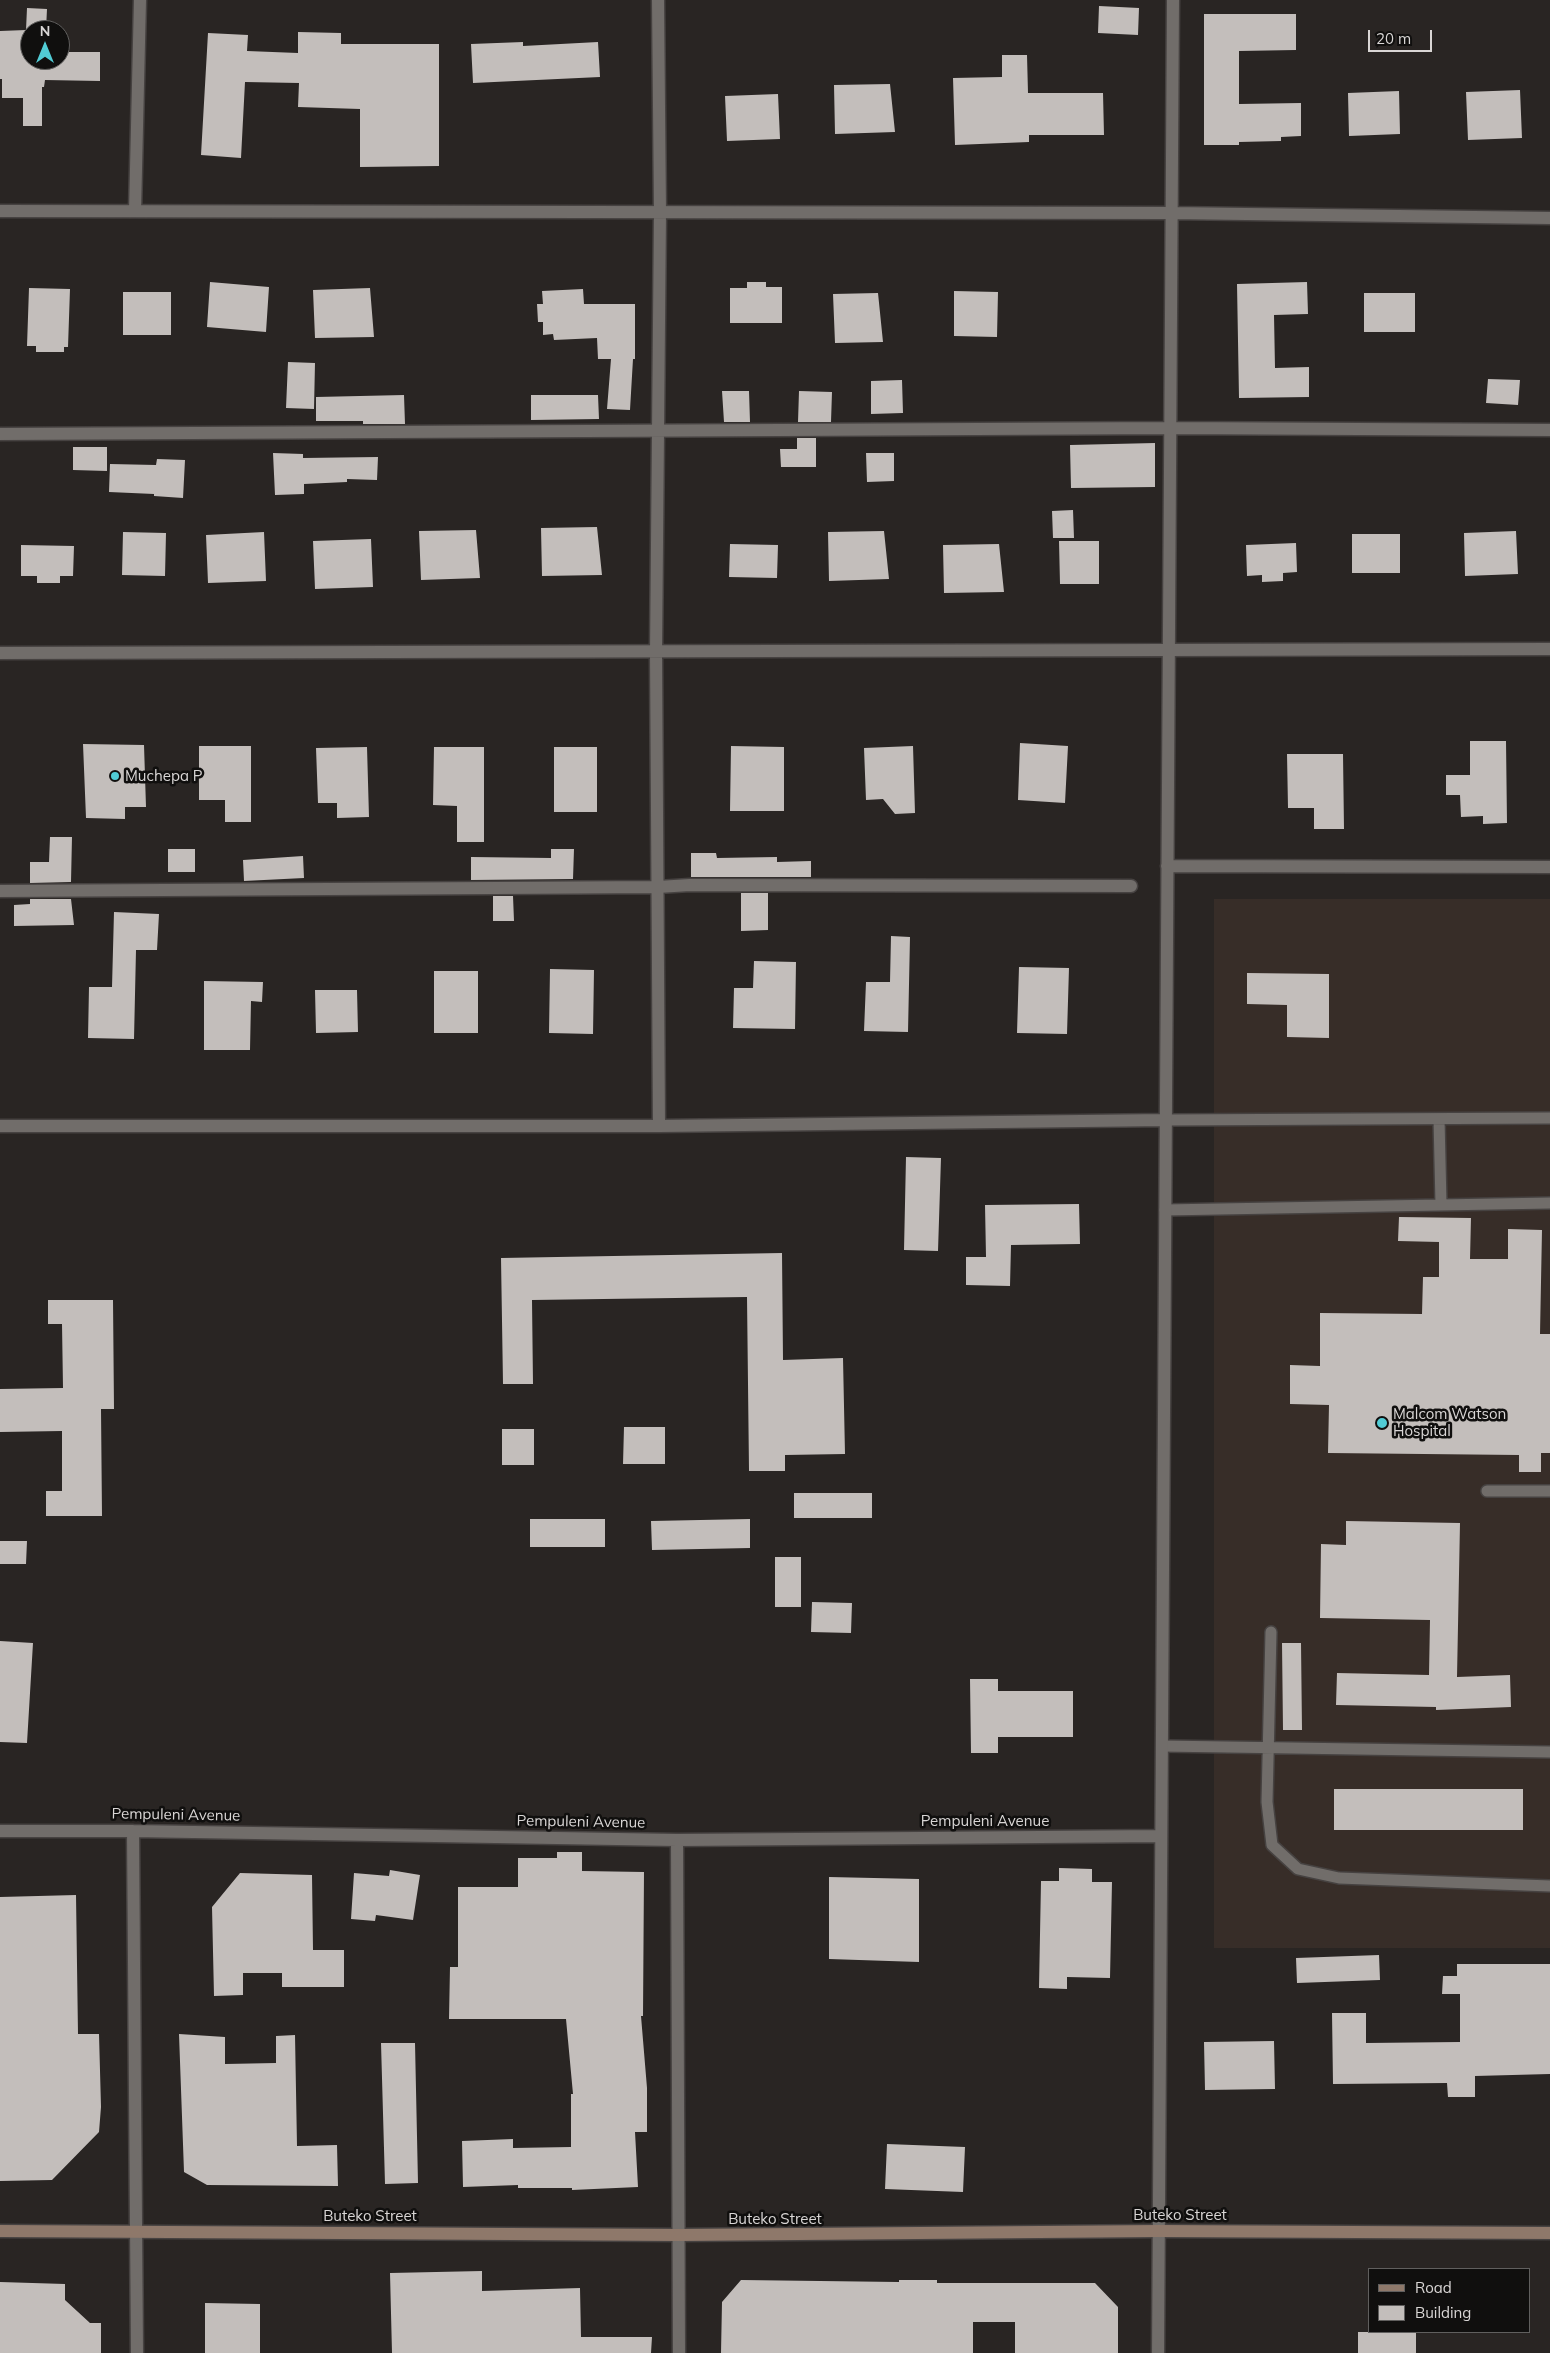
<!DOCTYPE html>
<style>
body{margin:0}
#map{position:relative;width:1550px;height:2353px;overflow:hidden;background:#292523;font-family:Mulish,sans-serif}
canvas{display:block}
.legend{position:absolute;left:1368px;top:2268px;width:162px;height:65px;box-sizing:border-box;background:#100f0e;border:1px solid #605f5e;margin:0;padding:6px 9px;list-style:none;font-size:15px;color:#d9d6d5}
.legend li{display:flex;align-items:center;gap:10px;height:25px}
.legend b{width:25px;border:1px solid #605f5e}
.north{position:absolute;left:20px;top:20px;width:50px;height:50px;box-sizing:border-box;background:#100f0e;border:1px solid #605f5e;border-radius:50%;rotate:0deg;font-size:14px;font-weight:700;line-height:20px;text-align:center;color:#d9d6d5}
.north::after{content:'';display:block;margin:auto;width:18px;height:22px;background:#51ccd5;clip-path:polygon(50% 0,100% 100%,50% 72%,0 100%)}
.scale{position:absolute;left:1368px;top:30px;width:64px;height:22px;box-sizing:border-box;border:2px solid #d9d6d5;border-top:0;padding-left:6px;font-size:15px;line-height:18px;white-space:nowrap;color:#d9d6d5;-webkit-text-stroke:4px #100f0e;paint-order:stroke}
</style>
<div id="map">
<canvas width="1550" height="2353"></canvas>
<ul class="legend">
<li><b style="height:6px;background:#8e786a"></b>Road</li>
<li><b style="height:14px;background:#c3bebb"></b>Building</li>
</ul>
<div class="north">N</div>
<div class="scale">20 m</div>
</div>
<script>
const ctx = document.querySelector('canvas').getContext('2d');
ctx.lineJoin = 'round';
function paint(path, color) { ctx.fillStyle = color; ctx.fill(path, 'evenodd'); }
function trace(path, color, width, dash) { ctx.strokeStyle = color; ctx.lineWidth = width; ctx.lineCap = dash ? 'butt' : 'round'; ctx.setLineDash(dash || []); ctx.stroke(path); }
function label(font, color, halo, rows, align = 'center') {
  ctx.font = font + ' Mulish,sans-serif'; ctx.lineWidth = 5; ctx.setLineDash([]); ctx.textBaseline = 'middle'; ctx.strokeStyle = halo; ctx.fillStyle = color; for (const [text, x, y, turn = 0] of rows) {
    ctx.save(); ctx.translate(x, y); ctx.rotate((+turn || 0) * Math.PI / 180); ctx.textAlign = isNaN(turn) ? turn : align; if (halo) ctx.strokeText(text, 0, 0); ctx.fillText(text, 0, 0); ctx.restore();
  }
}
const built = new Path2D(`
 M1214,899H1550V1948H1214Z`);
const building = new Path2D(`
 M1099,6L1139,8L1138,35L1098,33Z
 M27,8L47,9L46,30H30V60H60V52H100V81L45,80L44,87H42V126H23V98H2V79H0V31L26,30Z
 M1204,14H1296V50L1239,51V104L1301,103V136L1281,137V141L1239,142V145H1204Z
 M298,32L341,33V44H439V166L360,167V109L298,107L299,83L245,82L241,158L201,155L208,33L248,35L247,51L298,53Z
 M523,42V46L598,42L600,77L473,83L471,44Z
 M1002,55H1027L1028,93H1103L1104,135H1029V142L955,145L953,78L1002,77Z
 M890,84L895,132L835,134L834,85Z
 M1520,90L1522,138L1468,140L1466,92Z
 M1399,91L1400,134L1349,136L1348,93Z
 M778,94L780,139L727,141L725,96Z
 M210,282L269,287L266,332L207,327Z
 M747,282H766V287H782V323H730V288H747Z
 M1307,282L1308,314L1274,315L1275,368L1309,367V397L1239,398L1237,284Z
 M29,288L70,289L68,347H64V352H36V346H27Z
 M370,288L374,337L315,338L313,290Z
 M583,289L584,304H635V359H633L630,410L607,409L611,359H598L597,338L554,340L553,334L543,335V322H538L537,304H543L542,291Z
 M954,291L998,292L997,337L954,336Z
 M123,292H171V335H123Z
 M878,293L883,342L835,343L833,294Z
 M1364,293H1415V332H1364Z
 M288,362L315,363L314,409L286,408Z
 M1488,379L1520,380L1518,405L1486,403Z
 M902,380L903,413L871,414V381Z
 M722,391H749L750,422H724Z
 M799,391L832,392L831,422H798Z
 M404,395L405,424H363V421H316V397Z
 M531,395H598L599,419L531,420Z
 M797,438H816V467H781L780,449H797Z
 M1155,443V487L1071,488L1070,445Z
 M73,447H107V471L73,470Z
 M273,453L303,454V458L378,457L377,480L347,479V482L304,484V494L275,495Z
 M866,453H894V481L867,482Z
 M157,459L185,460L183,498L154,496V494L109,492L110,464L156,465Z
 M1073,510L1074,538H1053L1052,511Z
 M597,527L602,575L542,576L541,528Z
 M476,530L480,578L421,580L419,531Z
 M884,531L889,579L829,581L828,532Z
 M1516,531L1518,574L1465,576L1464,533Z
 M123,532L166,533L165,576L122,575Z
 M264,532L266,581L208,583L206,535Z
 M1352,534H1400V573H1352Z
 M371,539L373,587L315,589L313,541Z
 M1059,541H1099V584H1060Z
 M1296,543L1297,572L1283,573V581L1262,582V575L1247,576L1246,545Z
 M730,544L778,545L777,578L729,577Z
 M999,544L1004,592L944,593L943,545Z
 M21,545L74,546L73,576H60V583H37V576H21Z
 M1470,741H1506L1507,823L1483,824V816L1461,817L1460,795H1446V775H1470Z
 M1020,743L1068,746L1065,803L1018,800Z
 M83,744L144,745L146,807H125V819L86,818Z
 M199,746H251V822H225V800H199Z
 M731,746L784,747V811H730Z
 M913,746L915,813L895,814L883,799L866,800L864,748Z
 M367,747L369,817L337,818V803H318L316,748Z
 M434,747H484V842H457V806L433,805Z
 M554,747H597V812H554Z
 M1287,754H1343L1344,829H1314V808H1288Z
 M50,837H72L71,882L30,883V862H49Z
 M168,849H195V872H168Z
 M551,849H574L573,879L471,880V857L551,858Z
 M691,853H716L717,858L777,857V862L811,861V877H691Z
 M303,856L304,878L244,881L243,860Z
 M741,893H768V930L741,931Z
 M493,896H513L514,921H493Z
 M30,899H71L74,925L14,926V905L30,904Z
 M114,912L159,914L157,950H136L134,1039L88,1038L89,987H112Z
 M891,936L910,937L908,1032L864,1031L866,982H890Z
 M754,961L796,962L795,1029L733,1028L734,988H753Z
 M1019,967L1069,968L1067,1034L1017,1033Z
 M550,969L594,970L593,1034L549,1033Z
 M434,971H478V1033H434Z
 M1247,973L1329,974V1038L1287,1037V1005L1247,1004Z
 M204,981L263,982L262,1002L251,1001L250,1050H204Z
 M315,990H357L358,1032L316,1033Z
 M906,1157L941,1158L938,1251L904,1250Z
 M1079,1204L1080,1244L1011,1245L1010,1286L966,1285V1257H986L985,1205Z
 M1399,1217L1471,1218L1470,1259H1508V1229L1542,1230L1540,1334H1550V1453H1541V1472H1519V1455L1328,1453L1329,1405L1290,1404V1365L1320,1366V1313L1422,1314L1423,1277H1439V1242L1398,1241Z
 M782,1253L783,1360L843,1358L845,1454L785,1455V1471H749L747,1297L532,1300L533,1384H503L501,1258Z
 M48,1300H113L114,1409H101L102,1516H46V1491H62V1431L0,1432V1389L63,1388L62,1324H48Z
 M624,1427H665V1464H623Z
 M502,1429H534V1465H502Z
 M794,1493H872V1518H794Z
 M530,1519H605V1547H530Z
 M750,1519V1548L652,1550L651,1521Z
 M1346,1521L1460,1523L1457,1677L1510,1675L1511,1707L1436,1710V1707L1336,1705L1337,1673L1429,1675L1430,1620L1320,1618L1321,1544L1346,1545Z
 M0,1541H27L26,1564H0Z
 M775,1557H801V1607H775Z
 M812,1602L852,1603L851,1633L811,1632Z
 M0,1641L33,1643L27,1743L0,1742Z
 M1282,1643H1301L1302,1730H1283Z
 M970,1679H998V1691H1073V1737H998V1753H971Z
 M1334,1789H1523V1830H1334Z
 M557,1852H582V1871L644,1872L643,2016H641L647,2088V2132H635L638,2187L572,2190V2188H518V2185L463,2187L462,2141L513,2139V2148L571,2147V2094H573L566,2019H449L450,1967H458V1887H518V1858H557Z
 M1059,1868L1092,1869V1882H1112L1110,1978L1067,1977V1989L1039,1988L1041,1881H1059Z
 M390,1870L420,1875L413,1920L376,1915L375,1921L351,1919L354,1873L389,1876Z
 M240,1873L312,1875L313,1950H344V1987H282V1973H243V1995L214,1996L212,1907Z
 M829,1877L919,1879V1962L829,1959Z
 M76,1895L78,2034H99L101,2107L99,2132L52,2180L0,2181V1897Z
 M1379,1955L1380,1980L1297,1983L1296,1958Z
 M1457,1964H1550V2074L1475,2076V2097H1448L1447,2083L1333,2084L1332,2013H1366V2043L1460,2042V1994H1442L1443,1976H1457Z
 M179,2034L225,2037V2064L276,2063V2036L295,2035L297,2146L337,2145L338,2186L207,2185L184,2172Z
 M1274,2041L1275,2089L1205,2090L1204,2042Z
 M381,2043H415L418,2183L385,2184Z
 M887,2144L965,2147L963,2192L885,2189Z
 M482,2271V2291L580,2288L581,2337H652L651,2353H392L390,2273Z
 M741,2280L899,2282V2280H937V2283H1095L1118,2307V2353H1015V2322H973V2353H721L722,2302Z
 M0,2282L65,2284V2300L90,2323H101V2353H0Z
 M205,2303L260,2304V2353H205Z
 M1358,2332H1416V2353H1358Z`);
const lane = new Path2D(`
 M1439,1119L1441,1204
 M1166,1120L1550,1118
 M1165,1210L1550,1203
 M1487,1491H1550
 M1271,1632L1267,1802L1272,1845L1298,1869L1339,1878L1550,1886
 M1162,1746L1550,1752`);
const street = new Path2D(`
 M658,0L660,212L656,653L659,1126
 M0,211L1171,213L1550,218
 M135,211L140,0
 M0,434L1170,428L1550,430
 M0,653L1550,649
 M1167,866L1550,867
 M0,891L658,887L690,885L1131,886
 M0,1126H659L1166,1120
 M0,1831H133L677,1840L1161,1836
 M133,1831L137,2353
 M677,1840L679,2353
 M1158,2353L1173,0`);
const secondary = new Path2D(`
 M0,2231L679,2235L1159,2231L1550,2233`);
const markers = [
 [115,776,5,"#51ccd5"],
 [1382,1423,6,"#51ccd5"]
];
const poiNames = [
 ["Muchepa P",125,776],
 ["Malcom Watson",1393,1414],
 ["Hospital",1393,1431]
];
const streetNames = [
 ["Pempuleni Avenue",176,1815,1],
 ["Pempuleni Avenue",985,1821],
 ["Pempuleni Avenue",581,1822,1],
 ["Buteko Street",1180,2215],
 ["Buteko Street",370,2216],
 ["Buteko Street",775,2219]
];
paint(built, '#372d28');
paint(building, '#c3bebb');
trace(lane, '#464241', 14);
trace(street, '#464241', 15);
trace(secondary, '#464241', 15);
trace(lane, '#716d6a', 11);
trace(street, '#716d6a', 12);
trace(secondary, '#8e786a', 12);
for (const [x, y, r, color] of markers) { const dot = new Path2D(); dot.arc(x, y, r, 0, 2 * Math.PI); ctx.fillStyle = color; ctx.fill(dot); trace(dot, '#100f0e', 2); }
label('15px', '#d9d6d5', '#100f0e', poiNames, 'left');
label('15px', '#d9d6d5', '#100f0e', streetNames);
</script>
